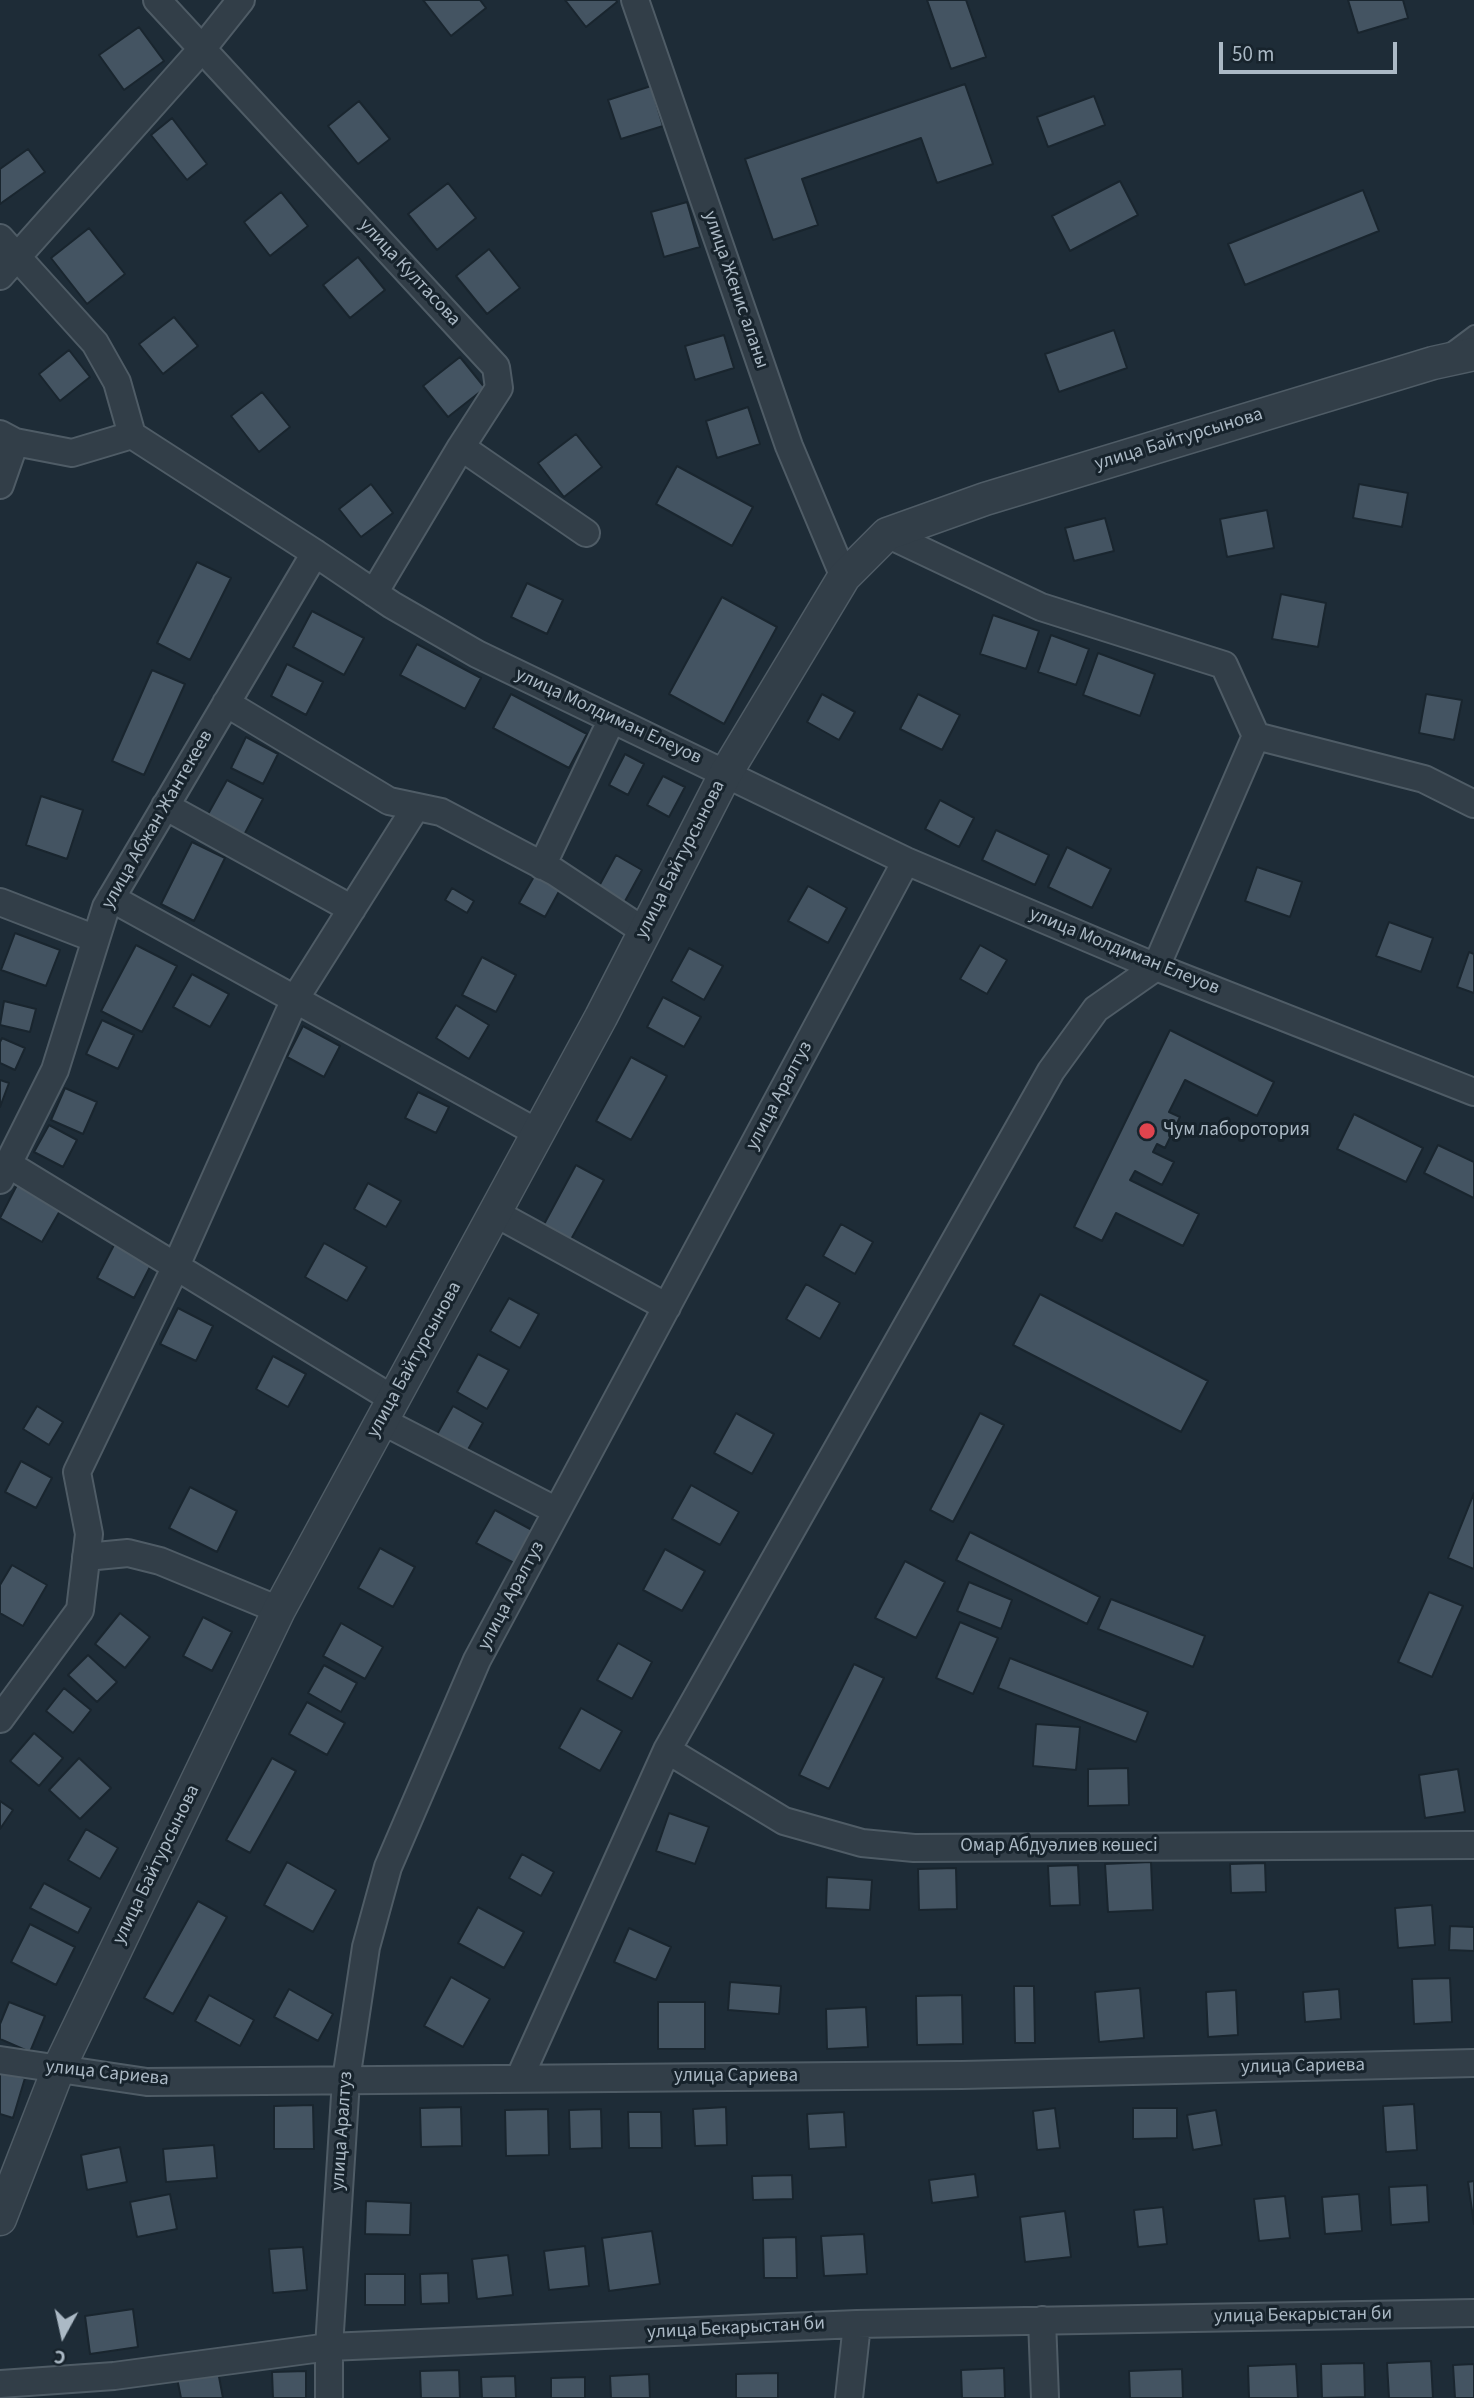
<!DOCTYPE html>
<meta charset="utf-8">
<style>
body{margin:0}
#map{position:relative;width:1474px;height:2398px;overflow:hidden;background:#1e2c37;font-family:"Source Sans 3",sans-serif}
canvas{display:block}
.north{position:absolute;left:28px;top:2300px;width:70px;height:70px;-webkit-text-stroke:5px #17232c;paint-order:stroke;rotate:188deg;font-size:19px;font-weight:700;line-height:28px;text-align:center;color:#abb9c5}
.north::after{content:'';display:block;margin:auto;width:24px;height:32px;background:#abb9c5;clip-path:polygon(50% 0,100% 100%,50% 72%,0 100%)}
.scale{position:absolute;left:1219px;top:42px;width:178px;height:32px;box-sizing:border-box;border:4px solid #abb9c5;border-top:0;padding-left:9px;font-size:21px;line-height:24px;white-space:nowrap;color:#abb9c5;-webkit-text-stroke:5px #17232c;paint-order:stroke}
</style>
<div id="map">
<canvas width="1474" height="2398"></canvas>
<div class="north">С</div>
<div class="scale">50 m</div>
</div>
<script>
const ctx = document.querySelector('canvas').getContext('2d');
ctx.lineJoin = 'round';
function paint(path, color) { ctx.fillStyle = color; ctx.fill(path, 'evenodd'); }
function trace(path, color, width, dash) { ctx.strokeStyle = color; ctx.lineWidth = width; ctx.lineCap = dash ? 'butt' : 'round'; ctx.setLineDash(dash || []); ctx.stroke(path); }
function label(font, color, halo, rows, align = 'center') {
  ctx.font = font + ' "Source Sans 3",sans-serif'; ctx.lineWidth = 6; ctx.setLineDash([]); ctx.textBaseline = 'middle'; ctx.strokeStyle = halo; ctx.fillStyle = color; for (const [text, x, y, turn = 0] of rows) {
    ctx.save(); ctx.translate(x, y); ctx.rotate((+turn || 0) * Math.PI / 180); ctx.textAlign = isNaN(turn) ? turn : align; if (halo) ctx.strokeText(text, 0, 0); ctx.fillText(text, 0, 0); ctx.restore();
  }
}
const building = new Path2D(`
 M423,0H480L486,8L451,36Z
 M565,0H616L617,2L586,27Z
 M927,0H966L986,57L951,69Z
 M1348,0H1403L1408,18L1358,33Z
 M139,27L164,61L124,90L99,55Z
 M965,84L993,164L937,183L921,138L802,179L818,225L773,240L745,159Z
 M651,86L663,126L621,139L608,100Z
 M1094,96L1105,125L1048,147L1037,117Z
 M359,101L390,139L358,164L328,126Z
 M172,118L207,164L187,180L151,135Z
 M28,149L45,172L0,204V169Z
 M1120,181L1138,215L1070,251L1052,216Z
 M448,183L476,218L437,250L408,214Z
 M1363,190L1379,231L1245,285L1228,244Z
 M281,192L308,226L270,256L244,222Z
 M687,202L700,247L664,257L651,212Z
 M89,228L125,274L87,304L51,258Z
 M489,249L520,288L487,314L456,276Z
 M358,257L385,290L350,318L323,285Z
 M174,317L198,346L163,374L139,344Z
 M1114,330L1127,368L1059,392L1045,354Z
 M724,335L734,368L695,380L685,346Z
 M69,350L90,377L60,401L39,374Z
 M460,357L485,388L448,417L423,386Z
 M262,392L290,427L259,452L231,416Z
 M748,407L760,444L717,458L706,421Z
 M576,434L602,467L564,497L538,463Z
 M677,466L753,507L732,546L656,504Z
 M371,484L393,513L361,537L339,509Z
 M1359,484L1408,493L1402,527L1353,518Z
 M1267,510L1274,548L1227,557L1220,519Z
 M1105,518L1114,551L1074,561L1065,528Z
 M197,562L231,578L190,660L157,643Z
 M527,583L563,600L547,634L511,617Z
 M1281,594L1326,603L1318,647L1272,639Z
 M722,597L777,627L724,724L669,694Z
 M312,611L364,638L344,675L293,647Z
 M993,615L1039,631L1026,669L980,654Z
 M1051,635L1089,649L1076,685L1038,672Z
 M417,644L481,678L465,709L400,675Z
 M1098,653L1155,674L1140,716L1083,695Z
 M287,664L323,682L306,715L271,696Z
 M152,670L185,684L144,775L112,761Z
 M511,694L587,734L569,768L493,728Z
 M822,694L855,712L839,740L807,722Z
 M918,694L960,715L942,750L900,729Z
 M1426,694L1462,700L1454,740L1419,733Z
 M246,737L278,754L263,784L231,768Z
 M625,754L644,764L628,795L609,785Z
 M663,776L685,787L669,817L647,805Z
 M227,780L263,799L244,835L207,816Z
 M41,796L83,810L67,859L26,845Z
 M940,800L974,818L959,847L925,829Z
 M996,830L1049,855L1035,885L982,860Z
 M192,842L225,858L194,921L161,904Z
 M1067,847L1111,869L1092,908L1048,887Z
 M616,855L642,870L624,903L598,888Z
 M1257,867L1302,882L1290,917L1245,901Z
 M536,873L562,886L545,917L519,903Z
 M808,886L847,908L828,943L788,921Z
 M452,888L474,901L467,913L445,900Z
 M1389,922L1433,938L1421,972L1376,956Z
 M15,933L60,950L46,986L1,970Z
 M136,945L177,966L142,1032L101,1011Z
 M980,945L1007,960L987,994L960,979Z
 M689,948L723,966L704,1000L671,981Z
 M1469,952L1474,954V993L1457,987Z
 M482,957L516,975L496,1012L462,995Z
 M192,974L229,994L210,1027L173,1007Z
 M663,997L701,1017L684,1047L647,1027Z
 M4,1001L36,1009L30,1032L0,1025Z
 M456,1005L489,1025L469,1059L436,1038Z
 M102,1020L134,1035L118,1069L86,1054Z
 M303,1026L340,1046L324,1077L287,1057Z
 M1170,1030L1274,1082L1257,1116L1185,1080L1169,1112L1180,1117L1165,1148L1157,1144L1153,1152L1174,1162L1162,1185L1135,1171L1130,1180L1199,1214L1183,1246L1116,1213L1102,1241L1074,1227Z
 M2,1038L25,1048L15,1070L0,1063V1042Z
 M631,1057L667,1076L631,1140L596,1121Z
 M0,1080L9,1083L0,1107Z
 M65,1088L97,1102L83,1134L51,1120Z
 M418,1092L449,1107L436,1133L405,1118Z
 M1354,1114L1423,1148L1406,1182L1337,1149Z
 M49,1125L77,1140L63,1167L34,1152Z
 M1438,1145L1474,1162V1198L1424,1173Z
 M576,1165L604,1180L569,1243L542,1228Z
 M368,1183L401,1201L386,1227L354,1209Z
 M17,1185L61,1209L42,1242L0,1218Z
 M841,1224L873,1242L855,1274L823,1256Z
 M115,1243L152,1263L134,1298L97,1278Z
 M324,1243L367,1267L347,1301L305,1277Z
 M806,1284L840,1303L820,1339L786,1319Z
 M1040,1294L1208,1381L1181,1432L1013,1345Z
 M509,1298L539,1314L520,1348L490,1331Z
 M178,1308L213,1326L196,1361L160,1344Z
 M478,1354L509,1370L487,1409L457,1392Z
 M273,1356L306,1374L288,1407L256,1389Z
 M37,1406L63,1422L49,1445L23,1429Z
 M453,1406L483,1423L466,1453L436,1436Z
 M736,1413L774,1434L752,1474L714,1453Z
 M980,1413L1004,1425L953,1522L930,1510Z
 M21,1461L52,1478L36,1508L5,1492Z
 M691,1485L739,1512L720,1545L672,1519Z
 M190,1487L237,1511L217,1552L169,1528Z
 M1474,1493V1569L1448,1558Z
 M495,1510L532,1530L514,1563L476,1543Z
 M970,1532L1100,1597L1087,1624L956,1560Z
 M380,1548L415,1567L393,1607L358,1588Z
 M665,1549L705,1571L682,1611L643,1590Z
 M905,1561L945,1582L916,1638L875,1618Z
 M12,1565L47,1585L23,1626L0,1613V1585Z
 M969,1582L1012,1600L1001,1629L957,1611Z
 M1429,1592L1463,1606L1432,1677L1398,1662Z
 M1111,1599L1205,1636L1193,1667L1098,1629Z
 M120,1613L150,1637L125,1668L95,1644Z
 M203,1617L232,1632L212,1671L183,1656Z
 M960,1622L998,1638L973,1694L936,1678Z
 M341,1623L383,1647L365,1679L323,1656Z
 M618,1643L652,1662L632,1699L597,1680Z
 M88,1655L117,1682L97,1702L68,1675Z
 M1010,1658L1148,1712L1136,1742L998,1688Z
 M854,1664L884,1678L829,1789L799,1775Z
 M324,1665L357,1683L341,1712L308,1693Z
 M64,1688L91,1710L73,1733L46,1711Z
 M307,1702L345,1723L327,1755L289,1734Z
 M581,1708L622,1731L600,1771L559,1748Z
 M1036,1724L1080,1727L1076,1770L1033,1766Z
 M34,1733L63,1758L39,1786L10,1761Z
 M79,1758L111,1788L80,1819L49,1790Z
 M272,1758L296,1771L250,1853L226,1840Z
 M1128,1768L1129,1805L1088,1806V1769Z
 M1458,1769L1465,1812L1425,1818L1419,1775Z
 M0,1801L13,1810L0,1829Z
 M669,1813L709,1827L695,1864L656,1851Z
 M86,1829L118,1848L100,1879L68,1860Z
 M522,1854L554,1872L541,1896L509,1878Z
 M287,1862L336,1890L313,1932L264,1905Z
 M1151,1862L1153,1910L1108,1912L1105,1864Z
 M1265,1863L1266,1892L1231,1893L1230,1864Z
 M1078,1865L1080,1905L1050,1906L1048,1866Z
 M956,1868L957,1909L919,1910L918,1869Z
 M827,1877L872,1880L870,1910L826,1908Z
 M44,1883L91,1908L78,1933L30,1908Z
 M198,1901L227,1917L173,2014L144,1998Z
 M1432,1905L1435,1945L1398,1948L1395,1908Z
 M478,1907L524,1932L504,1968L458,1943Z
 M30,1924L75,1947L56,1985L11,1962Z
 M1450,1926L1474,1927V1951L1449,1950Z
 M629,1928L671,1947L656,1980L614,1962Z
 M451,1977L490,1999L463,2047L424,2026Z
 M1450,1978L1452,2022L1414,2024L1412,1979Z
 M730,1982L781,1986L779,2014L728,2010Z
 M1014,1986H1034L1035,2043H1015Z
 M1140,1988L1144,2038L1099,2042L1095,1992Z
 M289,1989L333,2014L318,2041L274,2017Z
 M1339,1989L1341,2019L1305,2022L1303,1992Z
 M1236,1990L1238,2035L1208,2037L1206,1992Z
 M209,1995L254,2020L240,2046L195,2021Z
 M962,1995L963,2044L917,2045L916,1996Z
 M9,2002L45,2016L30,2052L0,2039V2024Z
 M658,2002H705V2049H658Z
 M866,2007L868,2047L827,2049L826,2009Z
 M0,2071L25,2078L13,2118L0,2114Z
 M1414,2104L1417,2150L1386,2152L1383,2106Z
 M313,2105L314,2149H274V2106Z
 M461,2107L462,2146L421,2147L420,2108Z
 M726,2107L727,2145L695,2146L693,2109Z
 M1055,2108L1060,2148L1037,2150L1033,2111Z
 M1133,2108H1177V2138L1133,2139Z
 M548,2109L549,2155L506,2156L505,2110Z
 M601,2109L602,2148L570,2149L569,2110Z
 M1216,2110L1222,2145L1193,2150L1187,2115Z
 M628,2112H661L662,2148H629Z
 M844,2112L846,2147L809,2149L807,2114Z
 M214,2145L217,2178L166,2182L163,2149Z
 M120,2147L127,2182L87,2190L81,2155Z
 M975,2174L978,2197L932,2203L929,2180Z
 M792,2175L793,2199L753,2200L752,2176Z
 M1474,2181V2224L1468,2182Z
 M1427,2185L1429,2222L1391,2225L1389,2187Z
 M170,2194L177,2229L137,2237L130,2202Z
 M1359,2194L1362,2231L1325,2234L1322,2197Z
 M1285,2196L1290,2238L1259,2241L1254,2199Z
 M366,2201L411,2203L410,2235L365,2234Z
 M1163,2207L1167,2244L1138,2247L1134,2210Z
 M1065,2211L1071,2257L1025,2262L1020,2217Z
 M652,2231L660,2284L609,2291L602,2238Z
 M864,2234L867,2274L824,2276L821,2236Z
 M796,2237L797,2278H764L763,2238Z
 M585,2246L589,2286L549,2290L544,2251Z
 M303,2247L307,2290L273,2293L269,2249Z
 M508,2255L513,2295L477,2299L472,2259Z
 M448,2273L449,2303L421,2304L420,2274Z
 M365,2274H405V2305H365Z
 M133,2309L138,2347L90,2354L85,2316Z
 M1431,2361L1433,2398H1389L1387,2363Z
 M1364,2363L1365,2397L1322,2398L1321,2364Z
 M1296,2364L1298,2398H1249L1248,2366Z
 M1474,2364V2398H1455L1453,2365Z
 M217,2366L223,2398H181L176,2373Z
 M1004,2368L1005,2398H962L961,2370Z
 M1182,2369L1183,2398H1130L1129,2371Z
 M459,2370L460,2398H421L420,2371Z
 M306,2371V2398H273L272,2372Z
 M778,2373V2398H736V2374Z
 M649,2374L650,2398H611L610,2376Z
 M515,2376L516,2398H482L481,2377Z
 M585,2377V2398H551V2378Z`);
const service = new Path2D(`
 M1450,350L1474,332`);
const minor = new Path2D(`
 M157,0L496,367L499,388L461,447L586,533
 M635,0L789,446L844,577
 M0,238L95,343L117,382L132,435
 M0,276L202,49L241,0
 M0,434L15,442L72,453L132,435L315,553L392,605L477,654L906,861L1156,967L1474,1092
 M0,485L15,442
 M887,534L1041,607L1224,665L1256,736L1424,779L1474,804
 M374,593L461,447
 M226,703L389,801L441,812L555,872L644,931
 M165,806L352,909
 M542,866L612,719
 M111,898L538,1133
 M0,902L96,939
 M8,1164L393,1399
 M0,1180L55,1070L106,907L315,553
 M495,1213L667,1307
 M382,1421L557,1511
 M86,1557L128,1553L160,1561L279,1610
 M0,1719L80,1610L89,1534L77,1472L176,1266L295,999L416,807
 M667,1750L784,1821L862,1843L914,1848L1474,1845
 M0,2060L147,2082L962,2075L1474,2063
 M519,2079L667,1750L1051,1071L1096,1009L1156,967L1256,736
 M1042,2320L1045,2398
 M0,2384L114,2376L329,2347L857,2324L1474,2313
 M329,2398V2347L346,2080L366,1947L388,1867L477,1660L906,861
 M849,2398L857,2324`);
const tertiary = new Path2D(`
 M0,2219L58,2070L279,1610L601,1017L726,773L844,577L887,534L985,499L1433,363L1474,354`);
const markers = [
 [1147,1131,9,"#e0444e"]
];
const streetNames = [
 ["улица Култасова",409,273,47],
 ["улица Женис аланы",735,290,71],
 ["улица Байтурсынова",1179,440,-17],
 ["улица Молдиман Елеуов",608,717,25],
 ["улица Абжан Жантекеев",158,820,-60],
 ["улица Байтурсынова",681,860,-63],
 ["улица Молдиман Елеуов",1124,952,22],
 ["улица Аралтуз",780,1096,-62],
 ["улица Байтурсынова",415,1360,-61],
 ["улица Аралтуз",512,1596,-62],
 ["Омар Абдуәлиев көшесі",1059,1847],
 ["улица Байтурсынова",157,1865,-64],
 ["улица Сариева",1303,2067,-1],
 ["улица Сариева",107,2074,6],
 ["улица Сариева",736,2077],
 ["улица Аралтуз",343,2131,-86],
 ["улица Бекарыстан би",1303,2316,-1],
 ["улица Бекарыстан би",736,2329,-3]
];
const poiNames = [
 ["Чум лаборотория",1163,1131]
];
paint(building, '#445462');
trace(building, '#19252e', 2);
trace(service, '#4f5c66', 16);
trace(minor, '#4f5c66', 30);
trace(tertiary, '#4f5c66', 35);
trace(service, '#323e48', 12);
trace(minor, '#323e48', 26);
trace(tertiary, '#323e48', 32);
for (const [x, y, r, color] of markers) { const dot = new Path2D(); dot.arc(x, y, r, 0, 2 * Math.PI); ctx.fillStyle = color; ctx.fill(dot); trace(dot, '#17232c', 2.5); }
label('19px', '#abb9c5', '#17232c', streetNames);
label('19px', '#abb9c5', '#17232c', poiNames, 'left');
</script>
